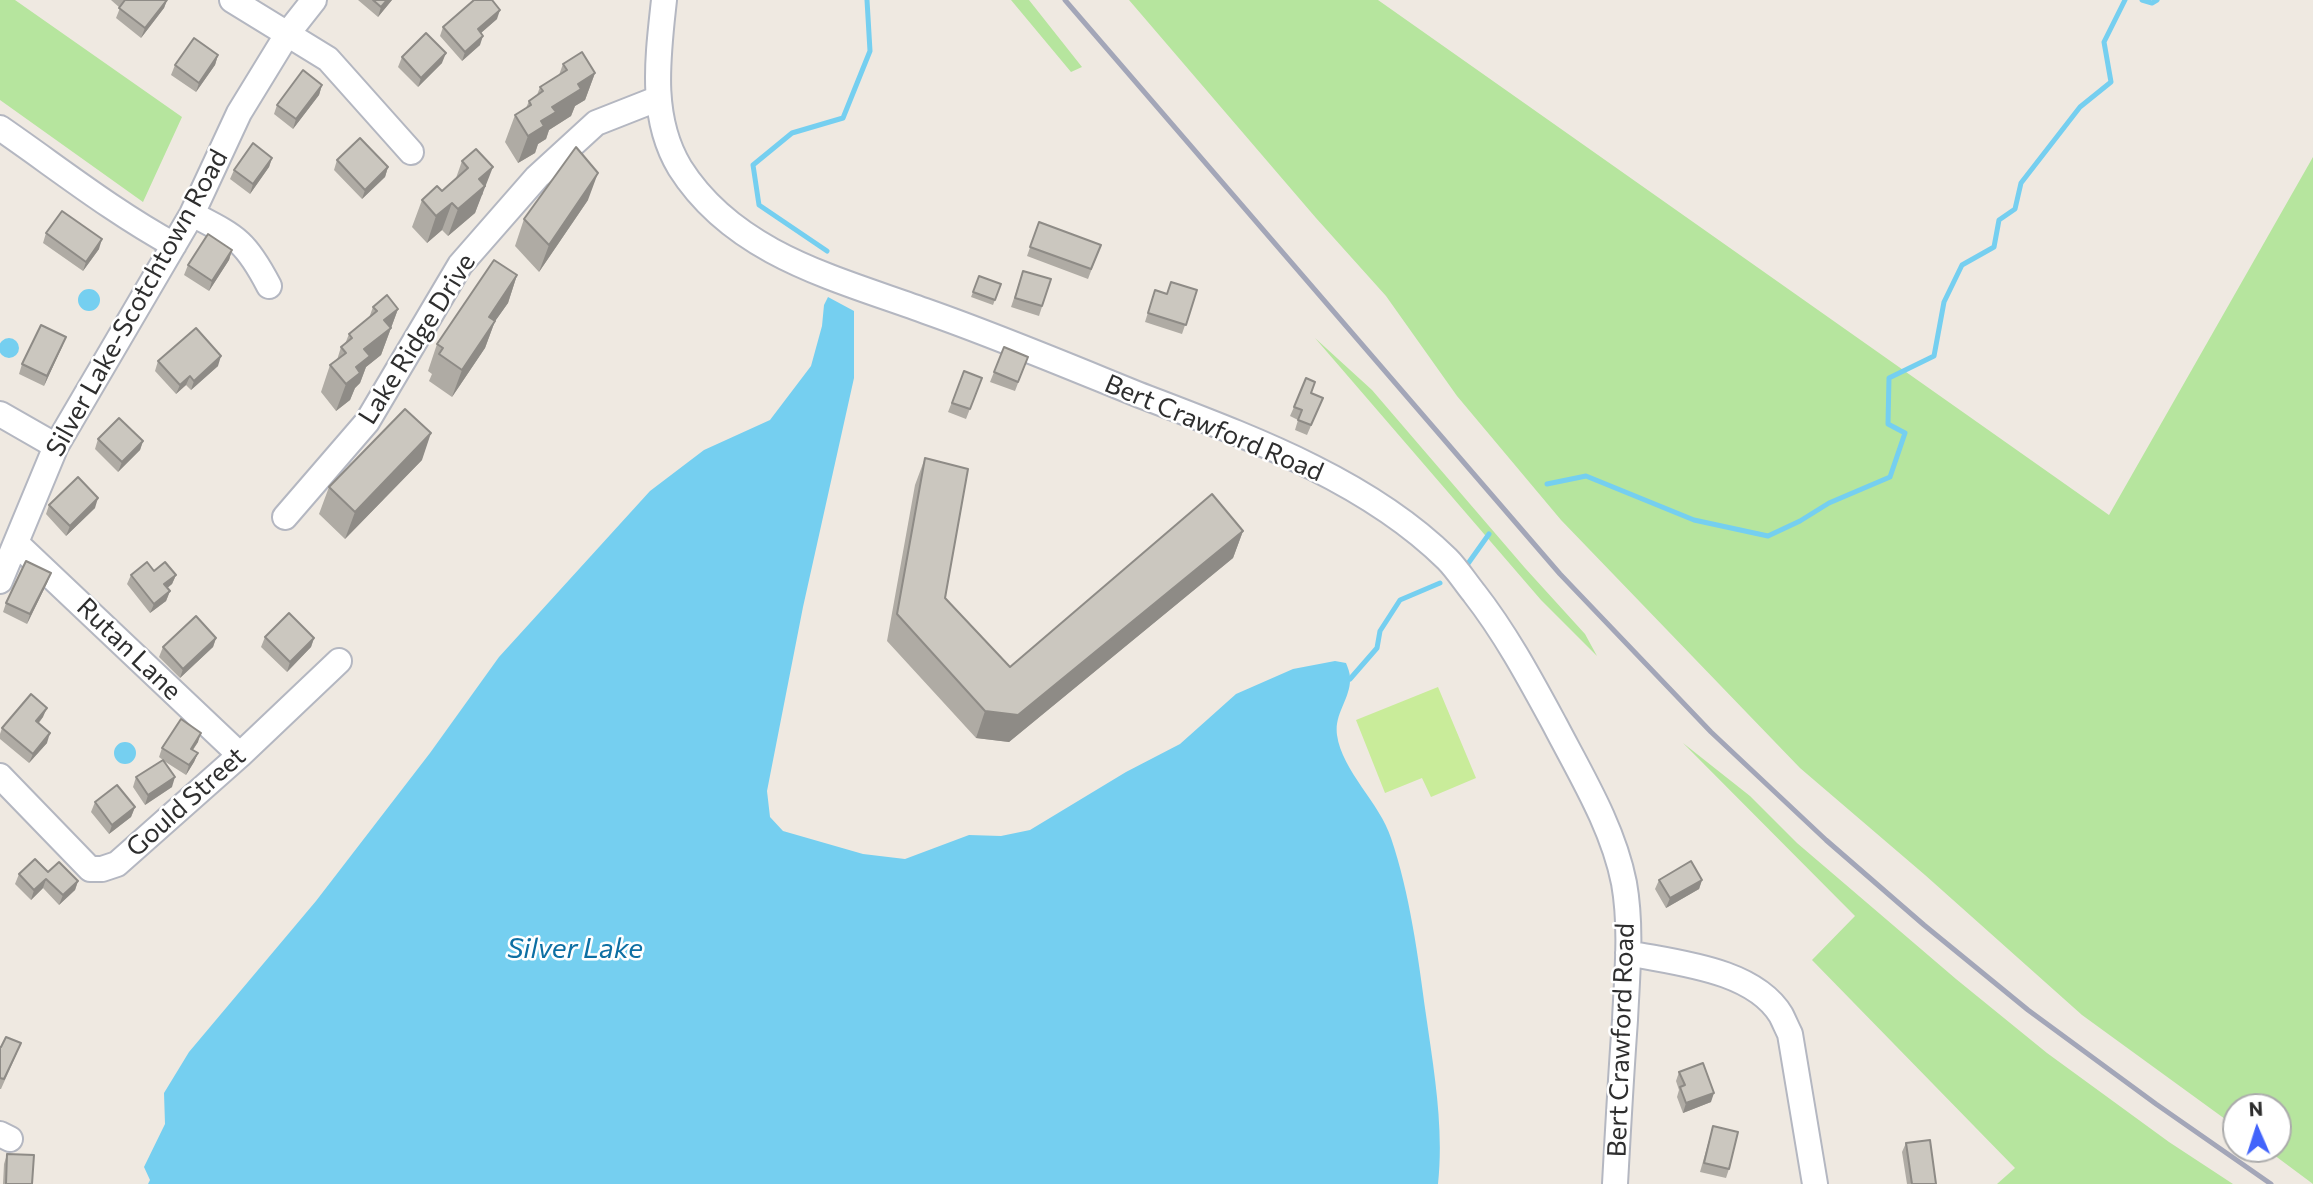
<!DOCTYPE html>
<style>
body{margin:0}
#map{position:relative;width:2313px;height:1184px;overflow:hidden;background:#efe9e1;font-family:Commissioner,sans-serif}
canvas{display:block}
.north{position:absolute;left:2222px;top:1093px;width:70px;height:70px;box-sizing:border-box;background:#fff;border:2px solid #ababab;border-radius:50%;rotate:357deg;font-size:19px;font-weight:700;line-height:28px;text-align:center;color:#2e2e2e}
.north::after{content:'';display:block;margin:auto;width:24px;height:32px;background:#4264fb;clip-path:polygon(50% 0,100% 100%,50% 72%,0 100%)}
</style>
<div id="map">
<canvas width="2313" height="1184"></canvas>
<div class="north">N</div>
</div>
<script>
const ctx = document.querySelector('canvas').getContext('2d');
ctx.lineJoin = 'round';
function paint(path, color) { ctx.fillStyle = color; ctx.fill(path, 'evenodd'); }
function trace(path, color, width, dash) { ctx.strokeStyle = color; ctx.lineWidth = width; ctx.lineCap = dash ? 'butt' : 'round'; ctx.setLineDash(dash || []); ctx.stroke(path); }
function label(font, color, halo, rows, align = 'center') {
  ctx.font = font + ' Commissioner,sans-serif'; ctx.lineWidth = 5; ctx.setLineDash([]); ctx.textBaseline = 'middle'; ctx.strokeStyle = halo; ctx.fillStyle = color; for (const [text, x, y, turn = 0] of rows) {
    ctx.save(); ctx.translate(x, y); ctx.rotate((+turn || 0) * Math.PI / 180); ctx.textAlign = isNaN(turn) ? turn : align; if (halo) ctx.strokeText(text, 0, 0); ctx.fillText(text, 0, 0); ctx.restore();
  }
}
const green = new Path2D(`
 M0,0H15L182,117L143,202L0,100Z
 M1011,0H1029L1082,67L1071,72Z
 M1129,0H1378L2109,515L2313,157V1184L2266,1149H2278V1107H2236V1127L2082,1015L1925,875L1800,768L1561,520L1457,396L1386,296L1316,218Z
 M1315,338L1372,390L1525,568L1585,634L1597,656L1541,600Z
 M1683,743L1750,796L1797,843L1956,979L2047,1053L2169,1142L2233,1184H1997L2015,1168L1812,960L1855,916Z`);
const pitch = new Path2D(`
 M1438,687L1476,778L1431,797L1422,778L1385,793L1356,720Z`);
const water = new Path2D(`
 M78 300a11 11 0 1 1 22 0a11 11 0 1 1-22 0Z
 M828,297L854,311V378L803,607L767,791L770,817L783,831L863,854L905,859L969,835L1001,836L1030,830L1126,772L1180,744L1236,694L1293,669L1335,661L1346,663C1348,668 1350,673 1350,678C1351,698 1334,713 1337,735C1342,771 1380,803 1391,838C1410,894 1418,956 1426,1015C1434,1071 1444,1127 1438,1184H148L150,1180L144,1167L165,1124L164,1093L189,1052L316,901L430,753L499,657L650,491L704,450L770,420L811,366L822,326L824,305Z
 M-1 348a10 10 0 1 1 20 0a10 10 0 1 1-20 0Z
 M114 753a11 11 0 1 1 22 0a11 11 0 1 1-22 0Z`);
const stream = new Path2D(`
 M2142,0L2152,3L2157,0
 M827,251L759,205L753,165L792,133L843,118L870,51L867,0
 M1547,484L1586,476L1694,520L1768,536L1800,521L1829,503L1890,477L1905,433L1888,424L1889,378L1934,356L1944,302L1962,265L1994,247L1999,220L2015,209L2021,183L2080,107L2111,82L2104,42L2125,0
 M1467,565L1489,534
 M1350,679L1377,648L1380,631L1400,600L1440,583`);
const minor = new Path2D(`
 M232,0L328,59L411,152
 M664,0C658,56 649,117 680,168C735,255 838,279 928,312C999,337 1068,366 1137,394C1243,435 1365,478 1447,559C1457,569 1465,582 1474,593C1506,634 1530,679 1555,725C1581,775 1613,827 1624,883C1632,928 1627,975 1625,1020C1621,1075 1618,1129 1615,1184
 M0,128C58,168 112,211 174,245
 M192,214C236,237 245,240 269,286
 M0,414L56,446
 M285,517L367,422L460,265L537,177L596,123L657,99
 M17,544L240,755
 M0,581L56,446L192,214L239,113L288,33L314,0
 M0,776L90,869H102L117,864L240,755L339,661
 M1628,953C1676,963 1753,969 1781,1015C1784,1021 1787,1028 1790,1034L1815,1184
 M0,1134L10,1139`);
const rail = new Path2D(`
 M1065,0L1560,574L1711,732L1826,840L1924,925L2028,1010L2156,1104L2271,1184`);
const wall = new Path2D(`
 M111,0H167L164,8L141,38L116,18L120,8Z
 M358,0H392L378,17Z
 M497,19L481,33L480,45L462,61L440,36L443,27Z
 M218,55L215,65L196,92L171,75L175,65Z
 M402,57L442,63L418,87L398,67Z
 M563,64L595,73L585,100L575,106L571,116L549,130L546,139L538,144L535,153L518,163L505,142L515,115L526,108L529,101L537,95L540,87L559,75Z
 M322,85L319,95L293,129L274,114L277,105Z
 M476,149L483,194L481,196L475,213L448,236L442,230L427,243L412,227L422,200L442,191L456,178L462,161Z
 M272,158L269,167L250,194L230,179L234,170Z
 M337,160L388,167L385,177L362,199L334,170Z
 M588,200L539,272L515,246L524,219Z
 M1039,222L1101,245L1088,279L1027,256Z
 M46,233L99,249L83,271L43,243Z
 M232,250L229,260L209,291L184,275L188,265Z
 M1023,271L1051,279L1039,316L1011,307Z
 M517,275L508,303L495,321L485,348L452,397L429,381L432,374L428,371L437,344Z
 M1001,284L993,305L971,297L973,292Z
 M1155,290L1167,294L1197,290L1182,334L1145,322Z
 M373,307L398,309L381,355L366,367L360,383L355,388L350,400L336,411L321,392L330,365L337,360L341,347L345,344L349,334L369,318Z
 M66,337L44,386L19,374L22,364Z
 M1004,347L1028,357L1015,391L990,382Z
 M158,361L218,366L191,390L186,385L176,394L155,371Z
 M964,371L982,378L966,419L948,412Z
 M1311,393L1319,407L1307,435L1295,430L1298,420L1290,416L1294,407Z
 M98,439L143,441L140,450L118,472L95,449Z
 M925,458L945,598L1010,667L1243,531L1233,558L1009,742L976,738L887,641L915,485Z
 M422,460L345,539L319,514L329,487Z
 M49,505L95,508L66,536L46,514Z
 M154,571L176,575L172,584L167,588L170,591L166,601L150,613L127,584L131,575Z
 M51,573L47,583L27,624L3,612L6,603Z
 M265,637L314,638L311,647L287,672L261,647Z
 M216,638L213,647L180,678L159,657L163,647Z
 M43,717L39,723L47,743L29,763L0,739V734L2,728Z
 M198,742L193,750L198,753L194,762L186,775L164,761L172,787L145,805L133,787L136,777L163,760L159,757L162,748Z
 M95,802L135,807L131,817L109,834L91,812Z
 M48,872L78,881L75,890L59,905L43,888L31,900L15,884L19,874Z
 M1659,880H1702L1699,889L1666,908L1655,889Z
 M0,1047L17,1053L1,1089H0Z
 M1679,1072L1711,1102L1683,1113L1677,1097L1679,1090L1676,1081Z
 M1713,1126L1729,1169L1726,1178L1700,1172Z
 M1906,1143L1936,1184H1907L1902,1152Z
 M7,1154L32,1184H3L4,1164Z`);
const shadedWall = new Path2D(`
 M167,0L164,8L141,38L145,28Z
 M387,0H392L378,17L381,7Z
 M500,10L497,19L474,39L478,29Z
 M483,36L480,45L462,61L465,52Z
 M446,53L442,63L418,87L421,78Z
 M218,55L215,65L196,92L199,83Z
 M595,73L585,100L575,106L571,116L549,130L546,139L538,144L535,153L518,163L528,136L552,107L578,84Z
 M322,85L319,95L293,129L296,119Z
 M272,158L269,167L250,194L253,184Z
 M388,167L385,177L362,199L365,190Z
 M493,167L475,213L448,236L458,209L479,179Z
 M598,173L588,200L539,272L549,245Z
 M452,203L442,230L427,243L436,216Z
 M102,239L99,249L83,271L86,262Z
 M232,250L229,260L209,291L212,281Z
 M517,275L508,303L479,344L489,317Z
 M398,309L381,355L366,367L360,383L355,388L350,400L336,411L346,384L364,349L384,320Z
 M495,321L485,348L452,397L462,370Z
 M66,337L62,347L44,386L47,376Z
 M221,356L218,366L191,390L194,381Z
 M190,376L186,385L176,394L180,385Z
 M431,433L422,460L345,539L355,512Z
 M143,441L140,450L118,472L122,462Z
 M98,498L95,508L66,536L70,526Z
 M1243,531L1233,558L1009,742L976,738L985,711Z
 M51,573L47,583L27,624L30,614Z
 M176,575L172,584L160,594L164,584Z
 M170,591L166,601L150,613L154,604Z
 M216,638L213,647L180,678L183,669Z
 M314,638L311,647L287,672L290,662Z
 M47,708L43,717L32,730L36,721Z
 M50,733L47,743L29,763L33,754Z
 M201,733L198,742L187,758L191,749Z
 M198,753L194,762L186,775L189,765Z
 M175,777L172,787L145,805L148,795Z
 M135,807L131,817L109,834L112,825Z
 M46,879L43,888L31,900L34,890Z
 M1702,880L1699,889L1666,908L1670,898Z
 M78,881L75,890L59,905L63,895Z
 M1714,1093L1711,1102L1683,1113L1686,1103Z`);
const building = new Path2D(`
 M125,0H167L145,28L119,8Z
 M373,0H387L381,7Z
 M474,0H492L500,10L478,29L483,36L465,52L443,27Z
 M426,33L446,53L421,78L402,57Z
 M194,38L218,55L199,83L175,65Z
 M582,52L595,73L578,84L581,89L552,107L556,112L541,121L544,126L528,136L515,115L531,105L529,101L543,91L540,87L567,70L563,64Z
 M303,70L322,85L296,119L277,105Z
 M360,138L388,167L365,190L337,160Z
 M253,143L272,158L253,184L234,170Z
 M576,147L598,173L549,245L524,219Z
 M476,149L493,167L479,179L485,186L458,209L452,203L436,216L422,200L437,186L442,191L468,168L462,161Z
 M62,211L102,239L86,262L46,233Z
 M1039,222L1101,245L1091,269L1030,247Z
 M208,234L232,250L212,281L188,265Z
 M494,260L517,275L489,317L495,321L462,370L439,354L443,348L437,344Z
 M1023,271L1051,279L1042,306L1015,298Z
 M979,276L1001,284L995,300L973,292Z
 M1171,282L1197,290L1186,325L1148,313L1155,290L1167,294Z
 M387,295L398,309L384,320L391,328L364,349L370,356L356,367L360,373L346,384L330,365L346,353L341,347L352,338L349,334L377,311L373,307Z
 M41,325L66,337L47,376L22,364Z
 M196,328L221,356L194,381L190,376L180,385L158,361Z
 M1004,347L1028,357L1018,382L994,372Z
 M964,371L982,378L970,409L952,403Z
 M1306,378L1315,382L1311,393L1323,398L1311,425L1298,420L1302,410L1294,407Z
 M405,409L431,433L355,512L329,487Z
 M119,418L143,441L122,462L98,439Z
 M925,458L968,469L945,598L1010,667L1212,494L1243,531L1018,715L985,711L897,614Z
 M78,477L98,498L70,526L49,505Z
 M26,561L51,573L30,614L6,603Z
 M147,562L154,571L165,562L176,575L164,584L170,591L154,604L131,575Z
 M289,613L314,638L290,662L265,637Z
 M196,616L216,638L183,669L163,647Z
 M31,694L47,708L36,721L50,733L33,754L2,728Z
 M181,719L201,733L191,749L198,753L189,765L162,748Z
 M163,760L175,777L148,795L136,777Z
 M117,785L135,807L112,825L95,802Z
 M35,859L48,872L59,862L78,881L63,895L46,879L34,890L19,874Z
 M1691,861L1702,880L1670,898L1659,880Z
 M6,1037L21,1043L4,1079L0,1078V1047H1Z
 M1703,1063L1714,1093L1686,1103L1680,1087L1685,1085L1679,1072Z
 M1713,1126L1738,1132L1729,1169L1704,1163Z
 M1930,1140L1936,1184H1912L1906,1143Z
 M7,1154L34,1155L32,1184H6Z`);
const streetNames = [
 ["Silver Lake-Scotchtown Road",137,303,-61],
 ["Lake Ridge Drive",417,339,-58],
 ["Bert Crawford Road",1214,428,23],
 ["Rutan Lane",129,649,44],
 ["Gould Street",186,802,-42],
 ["Bert Crawford Road",1621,1040,-88]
];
const waterNames = [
 ["Silver Lake",575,949]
];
paint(green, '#b6e59e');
paint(pitch, '#c9ec9a');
paint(water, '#75cff0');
trace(stream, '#75cff0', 5);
trace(minor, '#b4b7c1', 28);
trace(minor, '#fff', 24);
trace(rail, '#a3a6b8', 5);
paint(wall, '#afaba4');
paint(shadedWall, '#8e8b86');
paint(building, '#cbc7bf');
trace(building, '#8e8b86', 2);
label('26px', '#2e2e2e', '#fff', streetNames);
label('italic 28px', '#0d6fa3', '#fff', waterNames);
</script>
